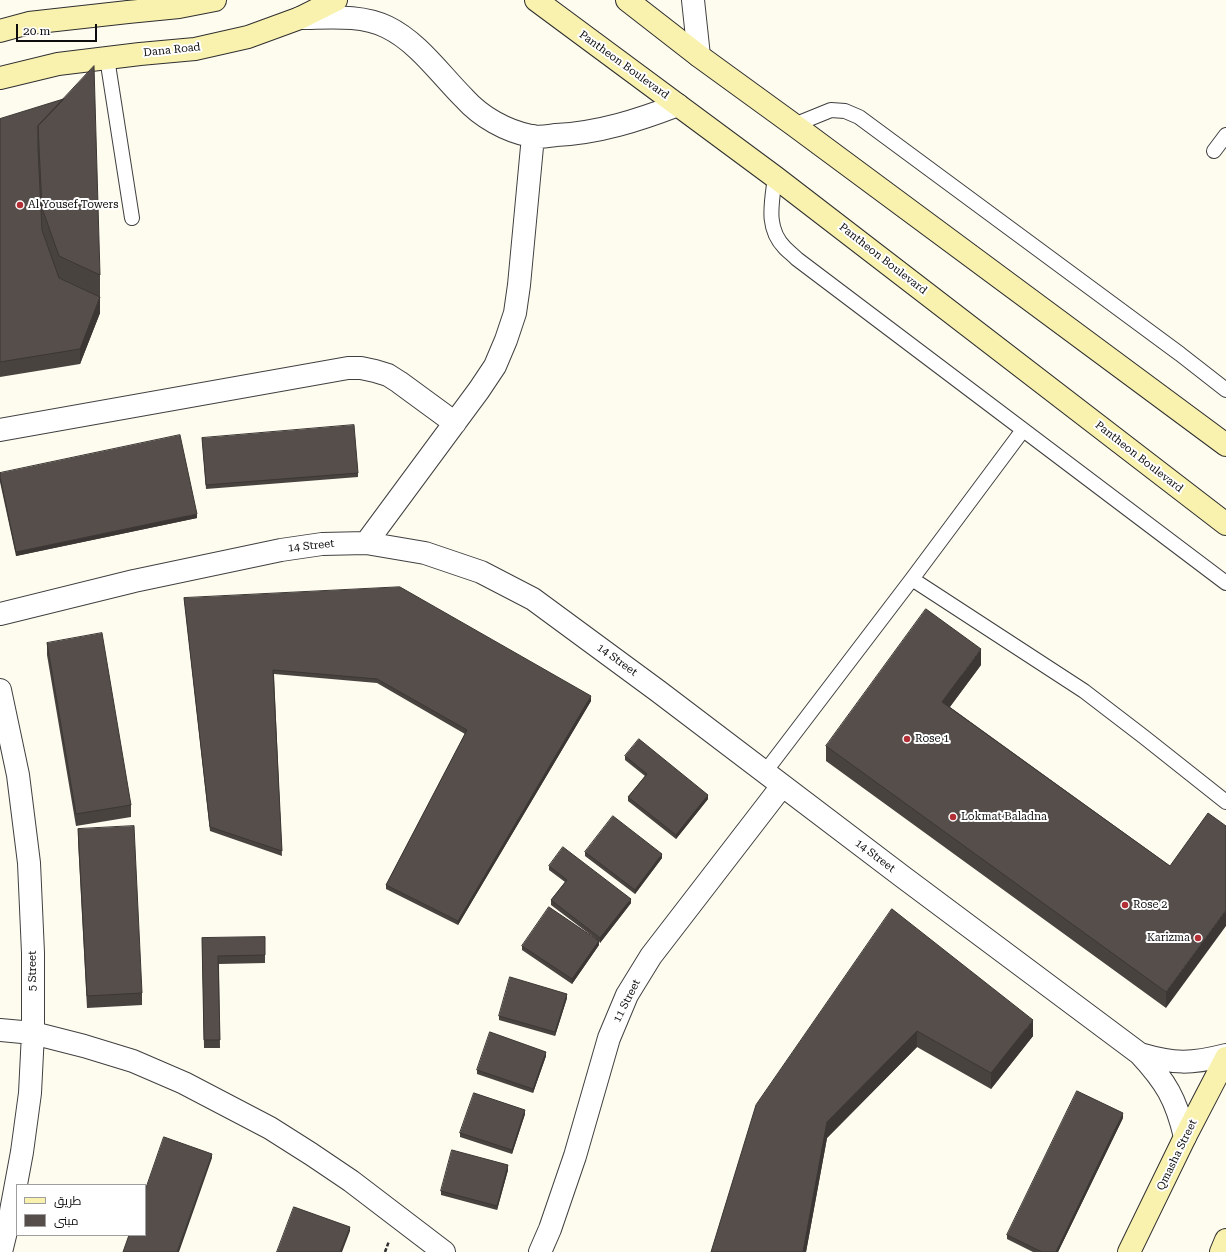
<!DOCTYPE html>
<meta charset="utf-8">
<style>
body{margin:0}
#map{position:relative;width:1226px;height:1252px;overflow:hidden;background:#fefbef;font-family:"Roboto Serif",Cairo,serif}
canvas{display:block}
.legend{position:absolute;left:16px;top:1184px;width:130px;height:52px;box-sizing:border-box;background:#fff;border:1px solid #9e9e9e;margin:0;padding:5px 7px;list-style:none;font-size:12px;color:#0d0d0d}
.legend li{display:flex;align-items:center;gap:8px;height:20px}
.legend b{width:20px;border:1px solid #9e9e9e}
.scale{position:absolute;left:16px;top:24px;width:81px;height:18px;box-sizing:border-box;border:2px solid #0d0d0d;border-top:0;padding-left:5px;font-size:12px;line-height:14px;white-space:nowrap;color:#0d0d0d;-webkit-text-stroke:3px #fff;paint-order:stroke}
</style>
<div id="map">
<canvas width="1226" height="1252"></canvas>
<ul class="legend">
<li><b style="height:5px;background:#f9f1ae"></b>طريق</li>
<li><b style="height:11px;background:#554e4a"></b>مبنى</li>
</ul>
<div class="scale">20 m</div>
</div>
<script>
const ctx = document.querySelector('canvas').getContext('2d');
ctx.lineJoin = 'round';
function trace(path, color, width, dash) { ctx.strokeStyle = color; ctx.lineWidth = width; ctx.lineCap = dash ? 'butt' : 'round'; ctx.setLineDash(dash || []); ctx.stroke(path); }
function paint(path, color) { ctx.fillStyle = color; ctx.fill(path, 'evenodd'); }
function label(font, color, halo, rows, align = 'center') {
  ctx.font = font + ' "Roboto Serif",serif'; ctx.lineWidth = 4; ctx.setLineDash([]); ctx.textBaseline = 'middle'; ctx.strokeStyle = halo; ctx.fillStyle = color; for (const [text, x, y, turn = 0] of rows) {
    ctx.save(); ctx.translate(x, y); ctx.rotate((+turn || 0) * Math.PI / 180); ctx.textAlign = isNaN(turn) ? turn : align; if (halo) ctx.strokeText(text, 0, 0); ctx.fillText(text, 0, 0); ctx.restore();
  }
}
const path = new Path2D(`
 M385,1252L389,1241`);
const lane = new Path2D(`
 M107,58L132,218
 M794,125L831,110L845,111L859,117L1180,354L1226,390
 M1214,151L1226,135
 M775,177C772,202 765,228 785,248C789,252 793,255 797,259L1226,583
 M912,579L1084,691L1144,737L1226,802
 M765,772L912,579L1023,430`);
const street = new Path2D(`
 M693,0L699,56
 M300,18C328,18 360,14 387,27C418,42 440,74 464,98C481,117 506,131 531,136C539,138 548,136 556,135C599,133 639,120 678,105
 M0,430L348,368H361L375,371L388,375L399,382L455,423
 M366,543L479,390L495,366L506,340L515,313L519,285L533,136
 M0,614L134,581L281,550L322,544L366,543L425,553L481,572L533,599L658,691L903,877L1140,1054C1166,1082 1176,1099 1185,1137
 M0,690L18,775L29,863L33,953V1033L30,1093L22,1152L11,1211L1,1252
 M0,1030L33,1033L84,1046L133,1061L184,1083L270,1128L311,1154L351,1181L444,1252
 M1140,1054C1174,1064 1191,1064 1226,1055
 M540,1252L550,1229L575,1156L609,1038L627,995L651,956L782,786`);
const secondary = new Path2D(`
 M536,0L775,177L1226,524
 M627,0L699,56L794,125L1226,445
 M0,31L29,23L128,12L179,7L215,0
 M0,78L58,64L140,54L195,49L248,37L300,18L336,0
 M1129,1252L1185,1137L1226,1058
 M1221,1252L1226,1240`);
const wall = new Path2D(`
 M64,99L100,275V313L80,364L0,377V119Z
 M202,438L358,473V477L206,489Z
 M0,473L197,518L16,556L0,482Z
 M184,598L591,701L458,925L386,889V885L465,734L377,683L274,674L282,856L210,831Z
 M47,643L131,805V817L76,826L47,655Z
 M981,665L950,707L1170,866L1166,1008L826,761V746Z
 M625,756L708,799L676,839L628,801V797L645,776L625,760Z
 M78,829L142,993V1005L87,1008L78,841Z
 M585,852L662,858L635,894L585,856Z
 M549,866L631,903L600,943L599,941V945L572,984L522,950V946L596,939L551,905V900L565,882L549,870Z
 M892,909L1033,1036L991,1089L917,1047L827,1138L806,1252H711Z
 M265,937V963L219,964L220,1048H204L202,938Z
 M567,998L555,1036L499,1020V1016Z
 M546,1056L533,1093L477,1074V1070Z
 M525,1114L512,1154L460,1137V1133Z
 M1123,1118L1058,1252H1033L1007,1239V1235Z
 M508,1170L497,1210L441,1195V1191Z`);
const shadedWall = new Path2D(`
 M100,297V313L80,364V349Z
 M197,514V518L16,556V552Z
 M981,649V665L942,717V702Z
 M591,696V701L458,925V921Z
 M708,795V799L676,839V835Z
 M662,854V858L635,894V890Z
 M631,899V903L600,943V938Z
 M1226,910V926L1166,1008V992Z
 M599,941V945L572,984V979Z
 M567,994V998L555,1036V1032Z
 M1033,1020V1036L991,1089V1073Z
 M917,1031V1047L827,1138L806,1252H803L827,1122Z
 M546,1052V1056L533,1093V1089Z
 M525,1110V1114L512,1154V1150Z
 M1123,1113V1118L1058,1252H1056Z
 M212,1154V1158L179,1252H177Z
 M508,1165V1170L497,1210V1206Z
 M350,1227V1231L342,1252H340Z`);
const building = new Path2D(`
 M94,66L100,275L59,256L42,208L38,126Z
 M64,99L38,126V149L42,230L59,278L100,297L80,349L0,362V119Z
 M354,425L358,473L206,485L202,438Z
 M180,435L197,514L16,552L0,477V473Z
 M400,587L591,696L458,921L386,885L467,730L377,679L273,670L282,851L210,827L184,598Z
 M926,609L981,649L942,702L1057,785L1170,866L1208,813L1226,826V910L1166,992L826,746Z
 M102,633L131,805L76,814L47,643Z
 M639,739L708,795L676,835L628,797L647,774L625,756Z
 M613,816L662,854L635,890L585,852Z
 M134,826L142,993L87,996L78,829Z
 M563,847L631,899L600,938L551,900L567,880L549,866Z
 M549,907L599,941L572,979L522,946Z
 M892,909L1033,1020L991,1073L917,1031L827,1122L803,1252H711L756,1105Z
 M265,937V955L218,956L220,1040H204L202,938Z
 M510,977L567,994L555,1032L499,1016Z
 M490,1032L546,1052L533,1089L477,1070Z
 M1077,1091L1123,1113L1056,1252H1042L1007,1235Z
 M474,1093L525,1110L512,1150L460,1133Z
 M164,1137L212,1154L177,1252H123L129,1235H145V1191Z
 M452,1150L508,1165L497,1206L441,1191Z
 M294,1207L350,1227L340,1252H277Z`);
const markers = [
 [20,205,4,"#b32f36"],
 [907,739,4,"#b32f36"],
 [953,817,4,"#b32f36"],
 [1125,905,4,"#b32f36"],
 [1198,938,4,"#b32f36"]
];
const streetNames = [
 ["Dana Road",172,50,-6],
 ["Pantheon Boulevard",624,65,36],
 ["Pantheon Boulevard",883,259,38],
 ["Pantheon Boulevard",1139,457,38],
 ["14 Street",311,546,-6],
 ["14 Street",617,660,36],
 ["14 Street",875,856,37],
 ["5 Street",33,971,-90],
 ["11 Street",627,1001,-63],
 ["Qmasha Street",1177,1155,-64]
];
const poiNames = [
 ["Al Yousef Towers",28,205],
 ["Rose 1",915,739],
 ["Lokmat Baladna",961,817],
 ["Rose 2",1133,905],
 ["Karizma",1190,938,"right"]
];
trace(lane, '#404040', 16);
trace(street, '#404040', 24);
trace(secondary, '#2f2f2f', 24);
trace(path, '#2f2f2f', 2.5, [4, 2]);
trace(lane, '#fff', 14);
trace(street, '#fff', 22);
trace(secondary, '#f9f1ae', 22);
paint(wall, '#494340');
paint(shadedWall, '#3c3734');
paint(building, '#554e4a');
trace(building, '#3c3734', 1);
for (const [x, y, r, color] of markers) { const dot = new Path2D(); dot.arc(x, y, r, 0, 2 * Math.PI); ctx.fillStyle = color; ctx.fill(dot); trace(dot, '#fff', 1.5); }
label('11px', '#0d0d0d', '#fff', streetNames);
label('11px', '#0d0d0d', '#fff', poiNames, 'left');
</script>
